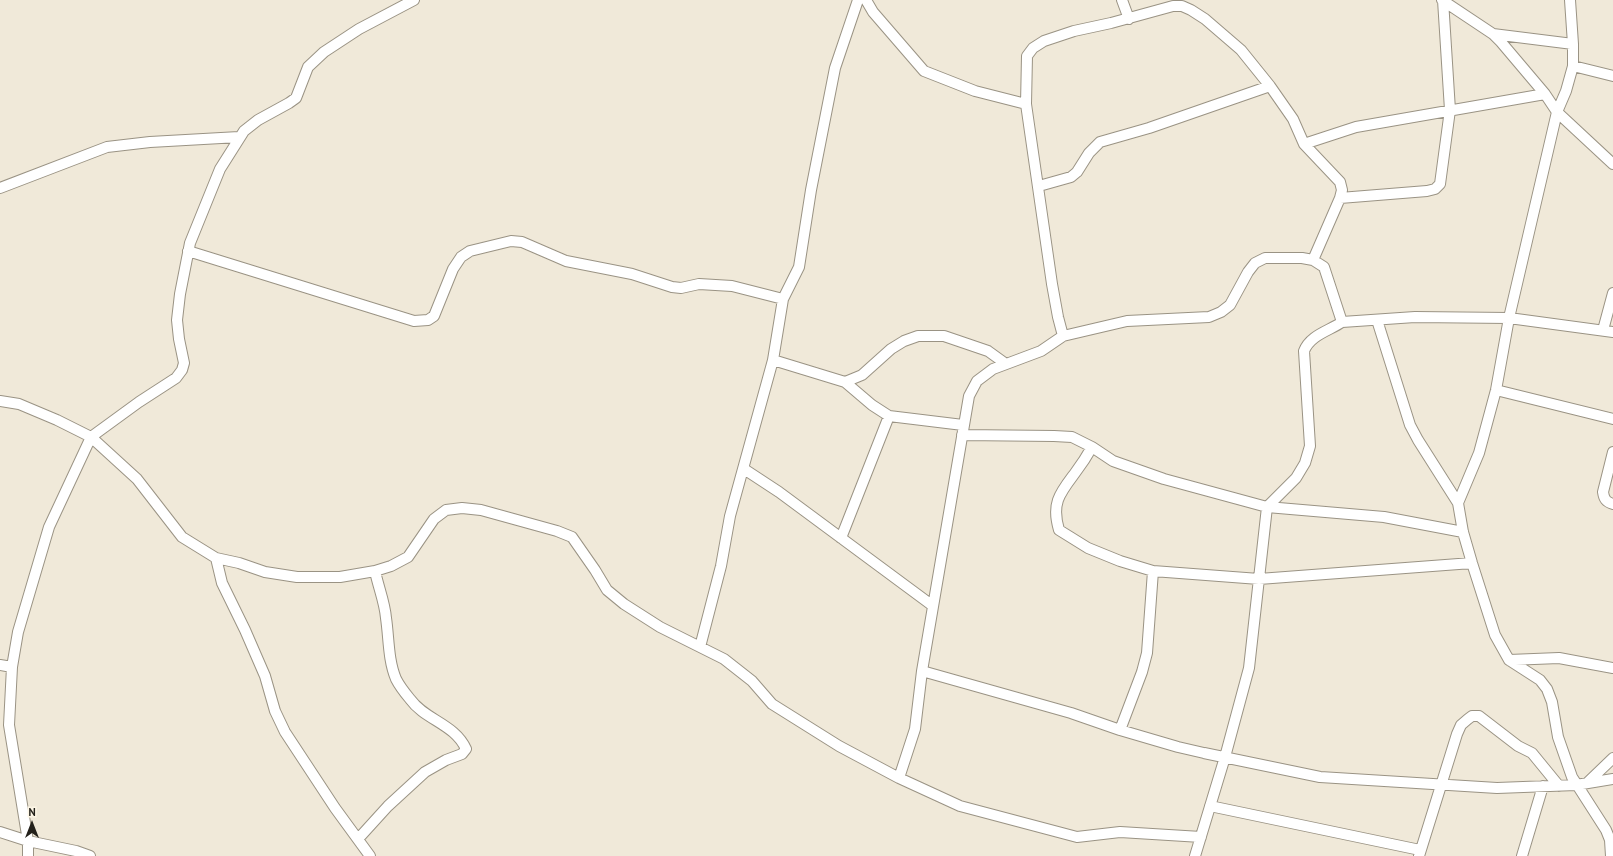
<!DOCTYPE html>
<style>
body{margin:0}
#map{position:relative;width:1613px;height:856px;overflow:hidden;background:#f0e9d9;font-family:"PT Sans",sans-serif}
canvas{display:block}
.north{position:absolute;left:12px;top:804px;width:40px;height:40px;-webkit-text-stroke:3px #fdf6e6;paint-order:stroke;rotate:0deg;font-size:11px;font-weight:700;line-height:16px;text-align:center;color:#23211b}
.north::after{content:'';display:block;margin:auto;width:14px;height:18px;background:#23211b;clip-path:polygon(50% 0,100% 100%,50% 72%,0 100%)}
</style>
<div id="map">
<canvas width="1613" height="856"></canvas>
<div class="north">N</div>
</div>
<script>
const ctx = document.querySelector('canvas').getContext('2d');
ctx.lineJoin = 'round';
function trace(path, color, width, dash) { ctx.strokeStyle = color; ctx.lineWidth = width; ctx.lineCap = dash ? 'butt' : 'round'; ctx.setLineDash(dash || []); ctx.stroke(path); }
const street = new Path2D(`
 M866,0L873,12L924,71L975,91L1026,104
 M1122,0L1129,19
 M1442,0L1493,34L1501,42L1545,94L1557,112L1613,164
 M1570,0L1573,44V66L1613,76
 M1493,34L1573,44
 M1304,144L1356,127L1545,94
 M1039,186L1071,177L1077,172L1089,153L1100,142L1149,128L1270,86
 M0,188L107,147L150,142L239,137
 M1340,198L1427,191L1435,189L1440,184L1450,110L1443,0
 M188,251L414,321L428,320L434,316L453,269L461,257L470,251L511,241L522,242L566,261L632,274L672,287L681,288L699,284L732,286L783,299
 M1377,320L1410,425L1418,440L1458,503L1463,532L1472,563L1495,635L1509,660L1540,680L1547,689L1552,702L1558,737L1572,777L1606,830L1610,840L1611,856
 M1603,330L1613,293
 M1063,336L1058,317L1052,284L1026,104L1027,56L1033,48L1044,41L1074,31L1111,23L1173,6H1182L1191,10L1205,19L1241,50L1270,86L1293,119L1304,144L1340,182L1342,190L1340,198L1313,260
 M773,360L845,382L872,405L889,416L963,425
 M845,382L862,375L891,349L904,341L918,336H944L988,351L1006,364
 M1496,390L1613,419
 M0,401L19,404L57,420L91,437L137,479L182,537L216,558L239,563L265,572L297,577H340L375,571L391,566L408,557L434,519L446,510L462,508L481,510L557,531L572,537L595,570L607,590L624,604L660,627L724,659L752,681L772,704L839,746L899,778L960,806L1077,837L1120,832L1201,837
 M962,435L1054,436L1072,437L1092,447L1113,461L1164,479L1267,507L1384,517L1463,532
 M1092,447C1087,456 1081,465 1075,473C1060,493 1051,503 1059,530L1088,548L1120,561L1153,571L1147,653L1142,672L1120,730
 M1613,452L1603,492C1604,499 1606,502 1613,504
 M744,469L779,492L933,606
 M1458,503L1479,453L1496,390L1509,318L1557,112L1566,91L1573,66
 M841,538L889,416
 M216,558L222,583L245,630L265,676L275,711L285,732L335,808L370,856
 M1153,571L1259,579L1472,563
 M700,647L721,566L730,516L773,360L783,299L799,267L811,190L835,68L858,0
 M1509,660L1559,658L1613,668
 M0,665L12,667
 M922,671L1071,713L1120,730L1178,747L1204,753L1320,777L1497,788L1576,785L1613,779
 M899,778L915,729L922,671L969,396L977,381L993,369L1041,351L1063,336L1127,321L1209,317L1221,312L1230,305L1248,272L1255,263L1265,258H1302L1313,260L1324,267L1342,322L1415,317L1509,318L1613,332
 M1587,783L1613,758
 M1210,806L1420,850
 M0,832L28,841L76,851L90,856
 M358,839L388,806L425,772L446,760L462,754L466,749C455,724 425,720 410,699C405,693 399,685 396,679C388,660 389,638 386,618C385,603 378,586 375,571
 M28,856V841L9,725L12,667L18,632L49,527L91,437L139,402L176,378L182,370L184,363L179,339L177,320L180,294L190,243L220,169L244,131L258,120L289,103L296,98L308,67L324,52L359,29L414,0
 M1195,856L1225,757L1249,668L1267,507L1296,478L1305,463L1310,446L1304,351C1310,335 1329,331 1342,322
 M1419,856L1457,734L1461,725L1468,719L1472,716H1479L1518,746L1532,753L1559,786
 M1522,856L1543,786`);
trace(street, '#9a9384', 12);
trace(street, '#fff', 10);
</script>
